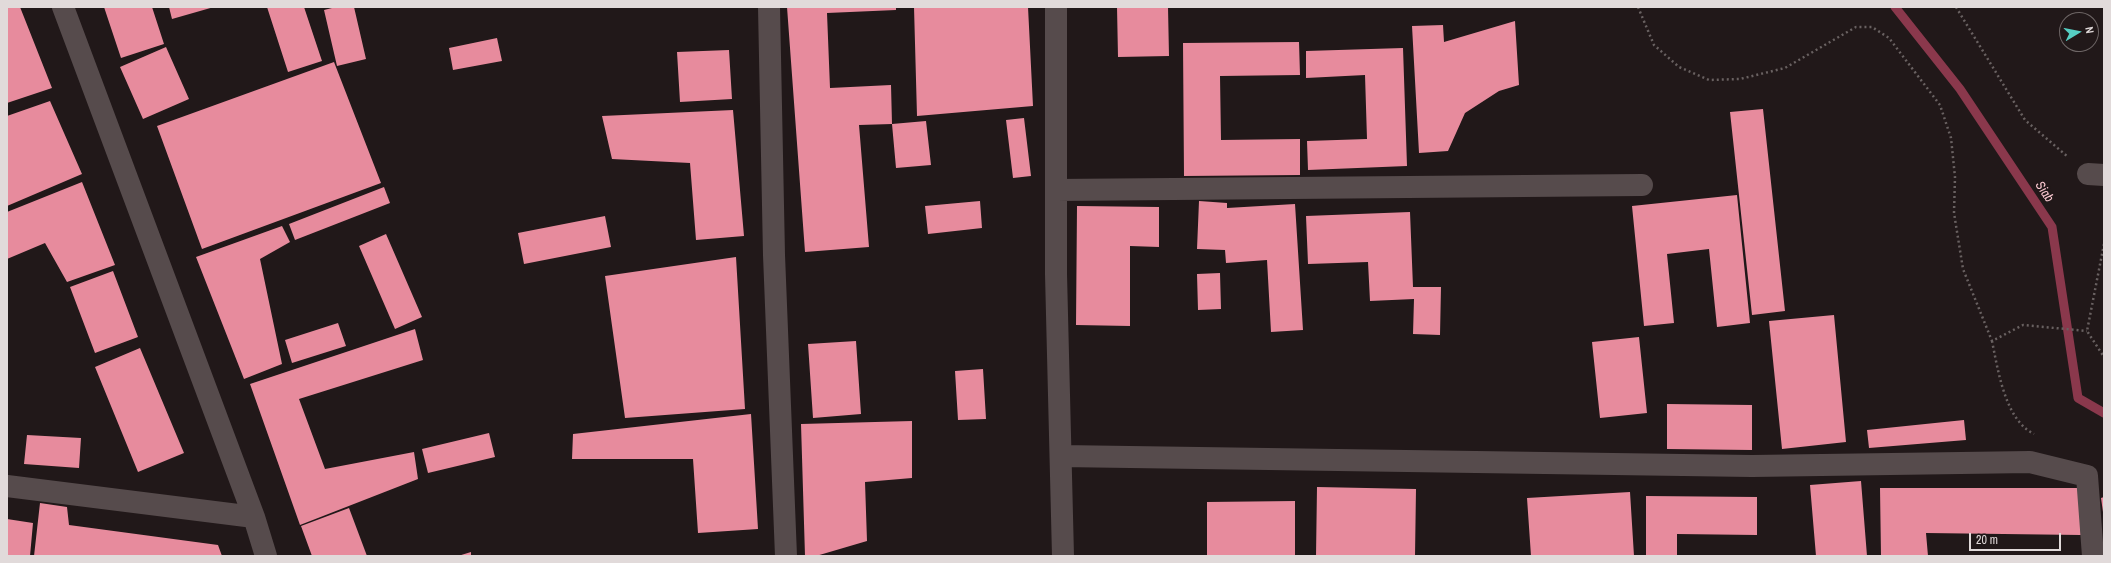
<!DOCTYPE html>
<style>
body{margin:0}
#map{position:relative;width:2111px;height:563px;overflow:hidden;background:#211819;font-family:"Archivo Narrow",sans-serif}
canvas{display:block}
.frame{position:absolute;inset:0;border:8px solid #e1dada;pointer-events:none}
.north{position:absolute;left:2059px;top:12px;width:40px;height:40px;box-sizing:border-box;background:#211819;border:1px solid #6e6666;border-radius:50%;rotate:80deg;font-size:11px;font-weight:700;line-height:16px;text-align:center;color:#e1dada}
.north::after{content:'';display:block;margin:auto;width:14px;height:18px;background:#56cec3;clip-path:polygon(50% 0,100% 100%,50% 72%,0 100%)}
.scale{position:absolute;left:1969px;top:533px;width:92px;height:18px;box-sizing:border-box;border:2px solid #e1dada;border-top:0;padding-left:5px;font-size:12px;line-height:14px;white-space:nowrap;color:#e1dada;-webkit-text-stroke:3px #211819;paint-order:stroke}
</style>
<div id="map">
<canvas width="2111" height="563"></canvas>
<div class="frame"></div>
<div class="north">N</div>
<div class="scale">20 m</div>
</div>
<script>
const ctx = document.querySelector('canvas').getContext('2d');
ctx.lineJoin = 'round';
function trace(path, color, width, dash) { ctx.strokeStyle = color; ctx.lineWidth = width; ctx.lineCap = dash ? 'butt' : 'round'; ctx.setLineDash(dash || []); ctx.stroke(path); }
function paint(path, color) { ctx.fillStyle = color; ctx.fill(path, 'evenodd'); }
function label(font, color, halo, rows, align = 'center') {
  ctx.font = font + ' "Archivo Narrow",sans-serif'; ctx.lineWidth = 4; ctx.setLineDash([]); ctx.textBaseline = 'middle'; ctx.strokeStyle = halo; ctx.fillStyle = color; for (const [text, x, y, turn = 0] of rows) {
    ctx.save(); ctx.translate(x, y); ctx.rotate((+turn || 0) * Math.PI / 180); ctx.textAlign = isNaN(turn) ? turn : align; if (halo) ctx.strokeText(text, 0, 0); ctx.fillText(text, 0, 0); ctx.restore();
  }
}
const stream = new Path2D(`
 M1895,7L1960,89L2052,227L2078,398L2104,413`);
const building = new Path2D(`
 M7,7H20L52,88L7,103Z
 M104,7H152L164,44L121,58Z
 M169,7H214L172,19Z
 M267,7H304L322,61L288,72Z
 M336,7H354L366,59L337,66L324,10Z
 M787,7H896V10L827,13L830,88L891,85L892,124L859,125L869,247L805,252Z
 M914,7H1028L1033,106L917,116Z
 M1117,7H1168L1169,56L1118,57Z
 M1515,21L1519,85L1499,91L1465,113L1448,151L1419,153L1412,26L1443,25L1444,42Z
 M497,38L502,61L453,70L449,48Z
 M1299,42L1300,75L1220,76L1221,140L1300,139V175L1184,176L1183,43Z
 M166,47L189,99L143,119L120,67Z
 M1403,48L1407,166L1308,170L1307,141L1367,139L1365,75L1306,78V51Z
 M729,50L732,99L680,102L677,52Z
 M334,62L381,183L202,249L157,126Z
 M50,101L82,174L7,206V116Z
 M1763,109L1785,311L1752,315L1730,112Z
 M733,110L744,236L696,240L690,163L612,159L602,116Z
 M1024,118L1031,176L1013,178L1006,120Z
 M926,121L931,165L896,168L892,124Z
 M82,182L115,265L67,282L45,243L7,259V212Z
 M384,187L390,203L295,240L289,224Z
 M1737,195L1750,323L1717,327L1709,249L1667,254L1674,323L1644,326L1632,206Z
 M980,201L982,228L928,234L925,206Z
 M1199,201L1227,203V208L1295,204L1303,330L1271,332L1267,260L1226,263L1225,250L1197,249Z
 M1077,206L1159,207V247L1130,246V326L1076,325Z
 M1410,212L1413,287H1441L1440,335L1413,334L1414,299L1370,301L1368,262L1308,264L1306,216Z
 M605,216L611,247L524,264L518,233Z
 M282,226L290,242L260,259L282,364L244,379L196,257Z
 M386,234L422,317L395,329L359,246Z
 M736,257L745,409L625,418L605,276Z
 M113,271L138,337L95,353L70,287Z
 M1220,273L1221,309L1198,310L1197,274Z
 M1834,315L1846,442L1782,449L1769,321Z
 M338,323L346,346L292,363L285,340Z
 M415,329L423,360L299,399L325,469L414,452L418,479L300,525L250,384Z
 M1639,337L1647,413L1600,418L1592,342Z
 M856,341L861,414L813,418L808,344Z
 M140,348L184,453L138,472L95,367Z
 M983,369L986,419L958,420L955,371Z
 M1667,404L1752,405V450L1667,449Z
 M751,414L758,529L698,533L693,459H572L573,434Z
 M1964,420L1966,440L1869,448L1867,430Z
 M912,421V478L865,482L867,541L816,556H805L801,424Z
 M489,433L495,457L428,473L422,449Z
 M27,435L81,438L79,468L24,464Z
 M1861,481L1867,556H1816L1810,485Z
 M1317,487L1416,489L1415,556H1316Z
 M1880,488H2078L2081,535L1926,533L1928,556H1881Z
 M1630,492L1634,556H1531L1527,498Z
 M1646,496L1757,497V535L1677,534V556H1646Z
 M2104,497V512H2103L2101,498Z
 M1295,501V556H1207V502Z
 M40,503L67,507L69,525L218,545L222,556H34Z
 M349,508L367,556H312L301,526Z
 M7,519L33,523L30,556H7Z
 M471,552V556H458Z`);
const path = new Path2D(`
 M1638,7L1654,45L1679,67L1709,80L1740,79L1785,68L1856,27H1872L1889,38L1940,105L1951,138L1955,177L1954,213L1963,269L1992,341L2023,325L2087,331
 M1956,7L2025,120L2068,157
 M2104,244L2087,331L2104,357
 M1992,341C1998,370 2005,420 2034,434`);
const minor = new Path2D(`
 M63,7L254,517L266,556
 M769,7L774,255L786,556
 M1056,7V274L1063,556
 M2088,174L2104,175
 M1056,190L1642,185
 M1061,456L1752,466L2030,462L2087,476L2093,556
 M7,486L254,517`);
const waterNames = [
 ["Siab",2044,192,56]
];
trace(stream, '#8a384c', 9);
paint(building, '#e78b9d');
trace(path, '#696161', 2.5, [2, 3]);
trace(minor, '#564b4c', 22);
label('italic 13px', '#fccad2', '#211819', waterNames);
</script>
